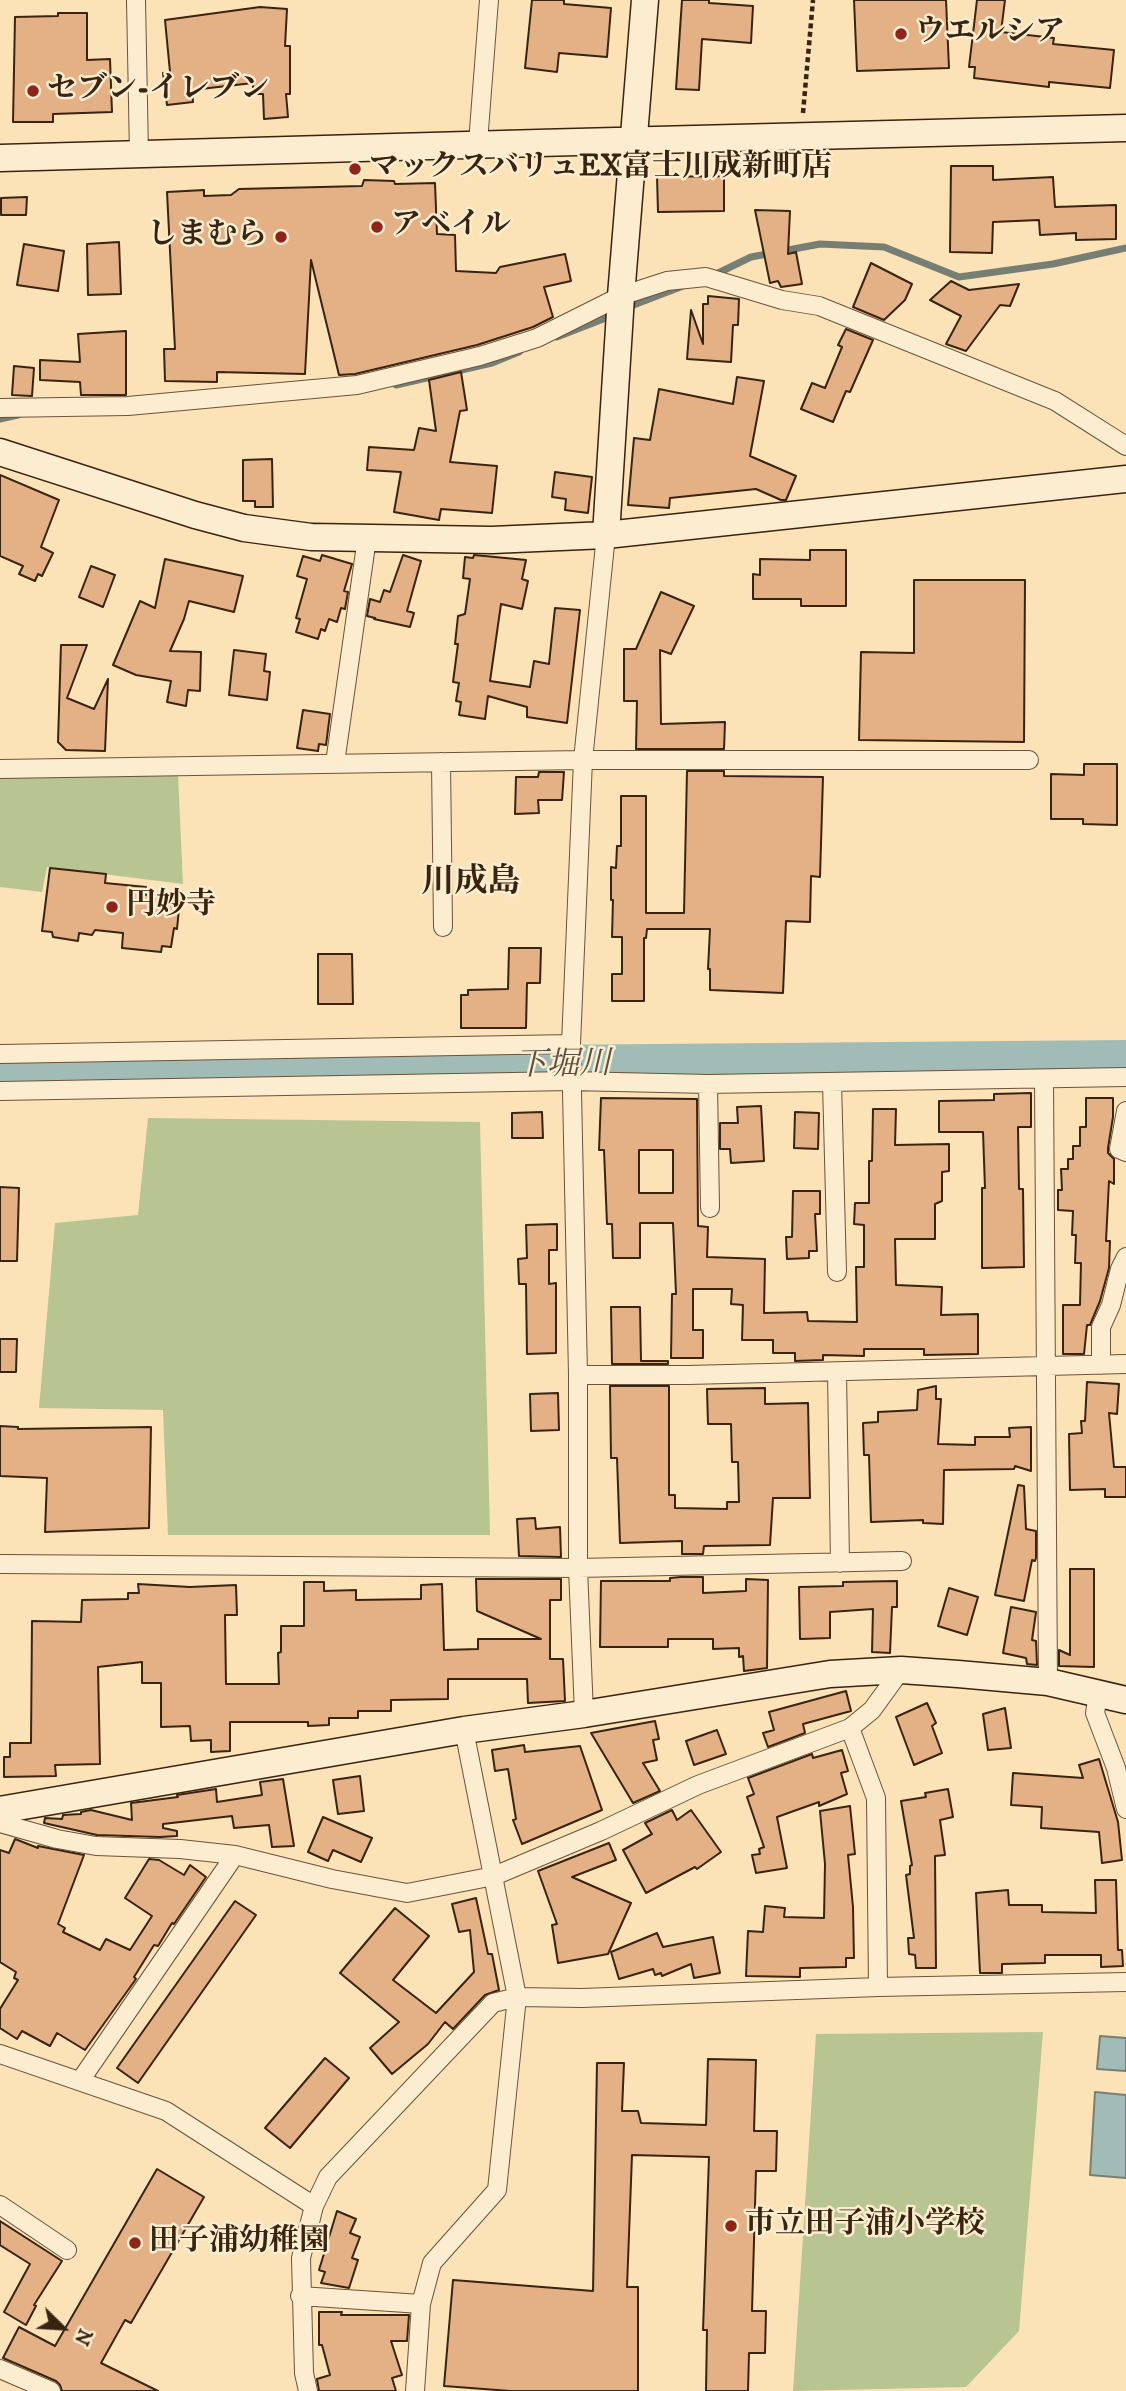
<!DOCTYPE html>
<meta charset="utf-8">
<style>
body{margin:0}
#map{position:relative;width:1126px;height:2391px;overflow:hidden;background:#fbe2b7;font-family:"IM FELL DW Pica",serif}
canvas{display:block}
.north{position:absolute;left:28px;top:2293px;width:70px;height:70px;-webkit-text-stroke:5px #fcecd0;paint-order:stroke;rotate:114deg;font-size:19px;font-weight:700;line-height:28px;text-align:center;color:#392311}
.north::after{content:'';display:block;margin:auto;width:24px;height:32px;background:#392311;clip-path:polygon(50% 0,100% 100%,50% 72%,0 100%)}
</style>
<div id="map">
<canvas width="1126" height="2391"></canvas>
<div class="north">N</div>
</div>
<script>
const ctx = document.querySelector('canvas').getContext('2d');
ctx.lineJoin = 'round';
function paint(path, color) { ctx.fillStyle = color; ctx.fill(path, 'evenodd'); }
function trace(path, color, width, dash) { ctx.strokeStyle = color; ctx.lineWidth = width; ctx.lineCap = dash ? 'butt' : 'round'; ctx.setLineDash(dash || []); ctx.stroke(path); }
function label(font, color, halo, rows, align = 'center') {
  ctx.font = font + ' "IM FELL DW Pica","Noto Serif JP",serif'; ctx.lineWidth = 5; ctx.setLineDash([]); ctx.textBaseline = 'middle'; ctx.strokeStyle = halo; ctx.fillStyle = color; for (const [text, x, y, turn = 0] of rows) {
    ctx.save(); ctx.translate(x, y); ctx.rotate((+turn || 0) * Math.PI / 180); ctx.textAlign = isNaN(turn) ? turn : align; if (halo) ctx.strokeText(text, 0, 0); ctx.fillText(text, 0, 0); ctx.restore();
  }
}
const green = new Path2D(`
 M0,774L178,775L183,884L47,867L42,892L0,887Z
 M148,1118L480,1122L490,1535H168L163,1410L39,1408L55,1223L138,1215Z
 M1043,2032L1019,2331L966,2387L793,2391L816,2034Z`);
const water = new Path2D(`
 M1100,2036L1126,2038V2071L1097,2069Z
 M1095,2092L1126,2095V2178L1090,2175Z`);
const stream = new Path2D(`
 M714,275L751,257L820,244L884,247L959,277L1053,264L1126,248
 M631,306L683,286
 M557,337L611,316
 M396,385L492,363L519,352
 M0,419L18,415`);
const river = new Path2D(`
 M0,1074L539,1065L1126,1060`);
const building = new Path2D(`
 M532,0H564V4L611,8L607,57L559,53L557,72L525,68Z
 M682,0H709V3L753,6L751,43L702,39L699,90L676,89Z
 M854,0H946L949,68L857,71Z
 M977,0H1005L1001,32L1054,38L1053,44L1114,50L1110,88L1049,82V87L974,78L975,67H969Z
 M260,7L287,9L285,46H290V94H286L288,117L264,119L263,94H253V83L192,90L193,102L167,105L163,73L170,72L165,20Z
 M58,13H87V60L110,59L112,112L53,114V122H13L15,17L58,16Z
 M951,166H993V180L1053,177L1055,207L1116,205V239L1076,240V233L1040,235L1039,220L993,222L992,253L950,252Z
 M724,176V211L658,212L657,177Z
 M364,180L394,181L395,184L435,183L437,234L455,235L456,271L496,273L500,267L565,254L571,281L544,287L553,317L533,327L477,345L355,374L339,375L311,260L305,374L217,372V382L165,381L164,349H175L167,192L204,190V196L231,195L239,189L362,186Z
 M27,197L26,215H1V198Z
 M755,210L790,211L788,254L796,252L802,284L781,287L778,281L770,283Z
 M119,242L121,294L88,295L87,244Z
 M24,244L64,251L58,291L17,285Z
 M871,263L912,284L905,300L884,320L853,307Z
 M951,281L969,290L1019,284L1010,306L1000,305L966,351L946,344L961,316L930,300Z
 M708,296L739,299L738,325H733L731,362L687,359L691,310L703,344V304H708Z
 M846,329L873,340L850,392L846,391L833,422L801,409L812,383L825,388L842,347L838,345Z
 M126,331V395H81L80,382L40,380V360L80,362L78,334Z
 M14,366L34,368L32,396L12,395Z
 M461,372L467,410L460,411L450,462L497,466L492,513L441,509L439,520L394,512L401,472L367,470L369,447L414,450L419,428L436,431L429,380Z
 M737,377L764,381L750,456L796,476L786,500H781L756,489L670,498L669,508L628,505L634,438L650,440L659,389L733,404Z
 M272,459L273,507H255V501H243V460Z
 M555,472L592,477L588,513L565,510L566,499L552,497Z
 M0,475L59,500L41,547L53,553L42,576L38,574L35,581L19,574L23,566L0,556Z
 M810,550H846V606H801V599H753V574L760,575V559L810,560Z
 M322,555L352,564L344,591L348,592L345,609L341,608L337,622L329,619L325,631L321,629L318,639L296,632L300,619L296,618L307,579L297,576L303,556L320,561Z
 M403,555L421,561L407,611L414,613L410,627L374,619L375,618L367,616L370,599L380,602L384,590L390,592Z
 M474,555L526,560L522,579L528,581L522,609L501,604L490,681L530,687L534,661L549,664L555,608L580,610L567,723L527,717V707L488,696L485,719L459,715L461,702L456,701L459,683L453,682L458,644H455L458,616L465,614L470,579L463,578L465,557L473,558Z
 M165,559L243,576L234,612L189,601L184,619L170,651L201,652L200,691L188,690L186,706L167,702L171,681L136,675L113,665L140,601L155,608Z
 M91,566L115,575L103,607L79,597Z
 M914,580H1025L1024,742L859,740L861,652L914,653Z
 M661,592L694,606L671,654L660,650L661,724L725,722L724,749H636L637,701H624V649H636Z
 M61,645H87L67,698L94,709L108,679L105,751L66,750L58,742Z
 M234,650L266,654L264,671L270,672L267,700L229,695Z
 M303,710L330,714L326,745L319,744L318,751L297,748Z
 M1084,764H1117V825L1083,824V819H1051V774L1084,775Z
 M687,771H724V776L823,777L820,877L811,876L810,922L786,921L783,993L710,990V969H708L710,929H647L646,938H644V1001H612V974H622V937H612L613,900H611V867L616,868L617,846H621V796H646V913H684Z
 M539,772H564L562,800H538L539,813L515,814L516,777H538Z
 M50,868L106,874L105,883L146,887V895L180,899L177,929L174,928L171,947L162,946L161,952L122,948L123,933L95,930L92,935L79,933L78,941L53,937L52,932L42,931Z
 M509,948H541L540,983H527L526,1028H461V995H468V990L508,989Z
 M318,954H352L353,1004H318Z
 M1031,1093V1127H1018L1019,1189H1023L1024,1267L982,1268V1188H985L983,1132H939V1101L994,1100V1094Z
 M601,1098L697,1099L698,1226L708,1227L707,1257L765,1259L764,1313L807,1312L808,1321L857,1322L856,1267H864V1225L854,1224L855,1203H869V1161H872L873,1109H896L895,1145L949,1144V1171L942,1172V1201L935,1204V1239H895L896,1285L942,1287L941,1315L978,1314V1354L924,1355V1349H864V1356L823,1355V1360L795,1361V1353H773V1340H742L743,1305L731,1304L732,1289H693V1330H703V1358H671L672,1294H676L673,1223H640V1258H613L612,1224H607L604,1150H599ZM639,1150H673V1193H639Z
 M1086,1098H1113V1117L1108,1148V1153L1114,1159V1184L1109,1181L1106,1241H1110L1109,1268L1100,1301L1090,1325H1087L1084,1354H1063V1305H1080L1081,1263H1075L1076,1235H1072L1073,1211L1058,1210V1190H1062L1061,1169H1068V1159H1073V1146H1080V1127H1086Z
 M761,1106L764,1161L731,1163L730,1149H720V1123H738L737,1107Z
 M542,1112L543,1138H512V1113Z
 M795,1112L819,1113L818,1149L794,1148Z
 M0,1187L19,1188L17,1261H0Z
 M793,1191H820V1214H815L817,1251H809V1258L787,1259L786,1237H792Z
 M557,1224V1250H549V1284L556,1283V1353L527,1354L526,1284H519L518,1259L527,1258L526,1225Z
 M611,1307H640L641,1361H668V1364H612Z
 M0,1339H17L16,1372H0Z
 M1087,1382L1119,1384L1117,1414L1109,1413L1114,1467H1126V1497H1105V1489L1070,1490L1069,1434L1082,1433L1081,1421H1085Z
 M610,1386H669V1495H675V1508L727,1509V1502H739L738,1462H732L731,1424H708L707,1389L765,1388V1404L808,1403L810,1498H773L770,1545L704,1546L703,1554H682V1541L620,1543L617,1458H611Z
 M936,1386V1399H941L938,1444L975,1445V1437H1010L1009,1428L1031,1427V1471L1015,1466L1014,1469L944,1470L943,1524L923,1523V1520L871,1522L869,1455H864L863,1423L878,1422V1412L917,1410L918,1390Z
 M558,1393L559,1430L531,1431L530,1394Z
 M0,1426L18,1427V1429L151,1427L149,1528L45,1532L47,1478L0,1476Z
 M1018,1485L1024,1486L1026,1529L1036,1531V1558L1035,1561L1032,1560L1024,1601L995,1595Z
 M535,1518L536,1529L560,1527L561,1557L519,1556L517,1519Z
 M1070,1569H1094V1667L1059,1666V1650L1070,1655Z
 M681,1577H703V1593L746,1591V1579L768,1580L767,1668L744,1671L743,1656L739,1657V1648L713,1649V1639H668V1647H600L601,1581H670V1578Z
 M476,1579H561V1600H550V1659H563L565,1701L528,1703L527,1679H448V1699L391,1700V1711H358V1718H329V1725L308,1726V1722H230V1751L211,1752V1740L191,1741L190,1726L161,1727V1683H142V1662L98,1667L100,1764L55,1765L56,1776L4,1777V1757H10V1743H31L32,1621L81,1622L82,1600L128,1599V1593H139L138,1584L190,1587L236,1585L237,1615H225L226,1684H279L278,1653L281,1652V1626H304V1582H324V1591L356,1590V1600L421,1599V1585L442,1584L444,1650L478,1649V1639H541L477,1611Z
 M897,1581V1607H892L890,1653L872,1652L873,1609L830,1612V1638L800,1639L799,1587L843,1586V1582Z
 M949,1588L978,1597L967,1635L938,1626Z
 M1011,1607L1036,1612L1032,1640L1036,1641L1037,1665L1027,1664L1026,1658L1003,1653Z
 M846,1691L851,1711L803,1724L805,1733L768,1747L763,1733L774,1730L769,1712Z
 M927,1703L936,1723L932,1726L942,1753L914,1765L896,1717Z
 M1005,1708L1011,1748L988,1750L983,1714Z
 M655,1721L659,1739L653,1740L657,1760L643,1763L660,1791L633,1803L591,1733Z
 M717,1730L726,1754L694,1765L686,1741Z
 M524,1745L525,1752L580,1746L602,1810L522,1844L513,1820L516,1819L508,1769L495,1771L492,1750Z
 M842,1750L848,1771L841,1773L847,1794L819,1806V1802L777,1817L787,1868L756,1873L752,1855L760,1854L759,1849L764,1847L747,1797L754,1794L748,1778L812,1754L813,1758Z
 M1099,1759L1118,1822L1122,1860L1102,1863L1099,1832L1041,1828L1042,1807L1011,1805L1013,1773L1083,1778L1079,1765Z
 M360,1776L364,1811L338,1814L333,1780Z
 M283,1779L294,1846L272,1847L269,1825L234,1828L232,1816L163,1824V1828L177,1831V1836L160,1837L97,1835L44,1823L45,1818L62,1819L63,1815L81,1814V1812L91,1810L132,1820L131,1803L178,1797L177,1795L216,1789L217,1802L262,1795L260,1782Z
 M948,1789L953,1817L940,1820L945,1855L935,1856L936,1968H916L915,1955L909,1954L908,1938H914L906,1875L910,1874V1866L912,1865L901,1801L926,1797L925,1793Z
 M850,1806L855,1854L848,1855L853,1907L854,1958H846V1967L800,1968V1977L746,1976L748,1931L763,1932L765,1906L785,1908L784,1917L824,1918L825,1864L820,1811Z
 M672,1810L677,1820L691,1810L721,1852L697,1869L695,1867L646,1893L623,1850L652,1834L645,1823Z
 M323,1817L372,1838L361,1862L333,1850L328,1861L308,1852Z
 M15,1839L38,1848V1846L84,1855L58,1924L65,1928L63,1932L100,1950L106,1939L130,1950L152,1916L125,1898L149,1859L159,1860L184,1875L190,1865L206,1877L174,1924L172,1923L158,1946L154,1945L134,1977L136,1979L85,2050L57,2033L50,2046L22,2031L17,2039L0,2028V2009L18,1980L14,1978L16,1972L0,1962V1850L9,1853Z
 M609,1843L616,1860L572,1877L631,1903L608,1954L558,1963L552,1925L557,1924L538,1871Z
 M1095,1880H1116L1118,1950H1122L1123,1966L1101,1967V1955H1045V1963L1002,1964V1973H980L976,1893L1008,1890L1009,1905H1042V1912L1096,1913Z
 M476,1898L488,1954H492L499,1990L485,1995L453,2029L445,2022L428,2044L392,2074L370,2048L399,2022L340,1973L395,1908L429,1936L393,1980L436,2013L474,1972L470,1930L459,1932L452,1904Z
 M235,1901L256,1915L138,2083L117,2068Z
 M657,1933L663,1947L713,1937L720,1973L694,1978L691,1964L662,1976L661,1973L655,1975L653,1969L619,1979L611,1952Z
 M325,2058L349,2078L290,2148L265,2128Z
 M708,2059L756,2060L754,2131H777L776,2171H756L752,2311H766L765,2353H749L748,2391H706L707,2330H703L709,2157L632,2155L627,2287H638V2391H510L444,2386L453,2280L593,2291L597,2063H624L622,2111H638L641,2123L706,2125Z
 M157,2169L204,2197L131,2323L125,2320L101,2363L158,2391H62L60,2385L56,2381L3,2358L19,2327L55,2346Z
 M337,2211L356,2219L350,2233L360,2237L352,2258L358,2260L349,2288L321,2283L325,2272L319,2270Z
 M0,2221L62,2261L34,2305L36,2306L26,2325L4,2312L30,2264L0,2245Z
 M319,2312H342L341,2315H409L407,2341H391L402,2375L392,2378L396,2391H319L317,2379L330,2375L322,2345H319Z`);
const path = new Path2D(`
 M803,113L813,0`);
const street = new Path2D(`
 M136,0L139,154
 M478,143L489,0
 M0,408L128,406L357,385L480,356L537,338L621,296L667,281L706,277L782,300L819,306L1055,401L1126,446
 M441,762L443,927
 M335,763L367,538
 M0,769L583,760H1029
 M0,1054L571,1044
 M1044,1079L1048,1682
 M832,1083L837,1272
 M708,1084L710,1208
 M0,1091L570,1081L708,1084L1126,1077
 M1126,1111L1119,1149L1126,1152
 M1101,1365V1327L1111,1305L1120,1269L1126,1257
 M837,1372L840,1563
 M578,1375H688L1126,1364
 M0,1564L578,1568L902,1561
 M1098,1694L1095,1713L1116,1768L1126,1809
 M584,1714L578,1568V1375L571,1044L583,760L606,535
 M850,1728L876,1798L878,1987
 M0,1823L57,1839L96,1846L180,1849L235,1855L332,1879L407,1893L494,1876L601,1831L698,1785L850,1728L872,1710L901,1670
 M0,2054L166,2111L314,2206
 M80,2081L235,1855
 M0,2205L67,2250
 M300,2296L421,2304
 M0,2369L51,2391
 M308,2391L304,2373L301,2258L314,2206L328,2177L493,2003L517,1997L582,1998L878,1987L1126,1982
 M415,2391L421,2304L432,2263L497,2190L517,1997L464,1730`);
const secondary = new Path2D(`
 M0,158C375,146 751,138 1126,128
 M0,452L195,515L244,528L311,537L492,540L606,535L1126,479
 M606,535L621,296L645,0
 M0,1810L464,1730L584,1714L830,1674L901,1670L958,1674L1048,1682L1126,1700`);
const markers = [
 [901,34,7,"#8f2418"],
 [33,91,7,"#8f2418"],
 [355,169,7,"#8f2418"],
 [377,227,7,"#8f2418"],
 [281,237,7,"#8f2418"],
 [112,907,7,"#8f2418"],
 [731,2226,7,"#8f2418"],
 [135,2243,7,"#8f2418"]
];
const poiNames = [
 ["ウエルシア",915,34],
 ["セブン-イレブン",47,91],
 ["マックスバリュEX富士川成新町店",369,169],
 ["アベイル",391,227],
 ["しまむら",267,237,"right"],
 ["円妙寺",126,907],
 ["市立田子浦小学校",745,2226],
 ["田子浦幼稚園",149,2243]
];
const waterNames = [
 ["下堀川",563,1067,-1]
];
const quarterNames = [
 ["川成島",471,884]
];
paint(green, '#b9c493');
paint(water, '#a1bcb7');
trace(water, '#777f75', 2);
trace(stream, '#777f75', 7);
trace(river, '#a1bcb7', 40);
paint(building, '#e4b086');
trace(building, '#392311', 2);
trace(street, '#6a533a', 20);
trace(secondary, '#392311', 29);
trace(path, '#392311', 4.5, [5, 3.5]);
trace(street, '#fcecd0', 18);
trace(secondary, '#fcecd0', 26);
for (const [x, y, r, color] of markers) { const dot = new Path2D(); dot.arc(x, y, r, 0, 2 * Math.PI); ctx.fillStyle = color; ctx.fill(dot); trace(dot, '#fcecd0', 2.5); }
label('bold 30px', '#392311', '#fcecd0', poiNames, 'left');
label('italic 32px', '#585143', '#fcecd0', waterNames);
label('bold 33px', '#392311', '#fcecd0', quarterNames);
</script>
